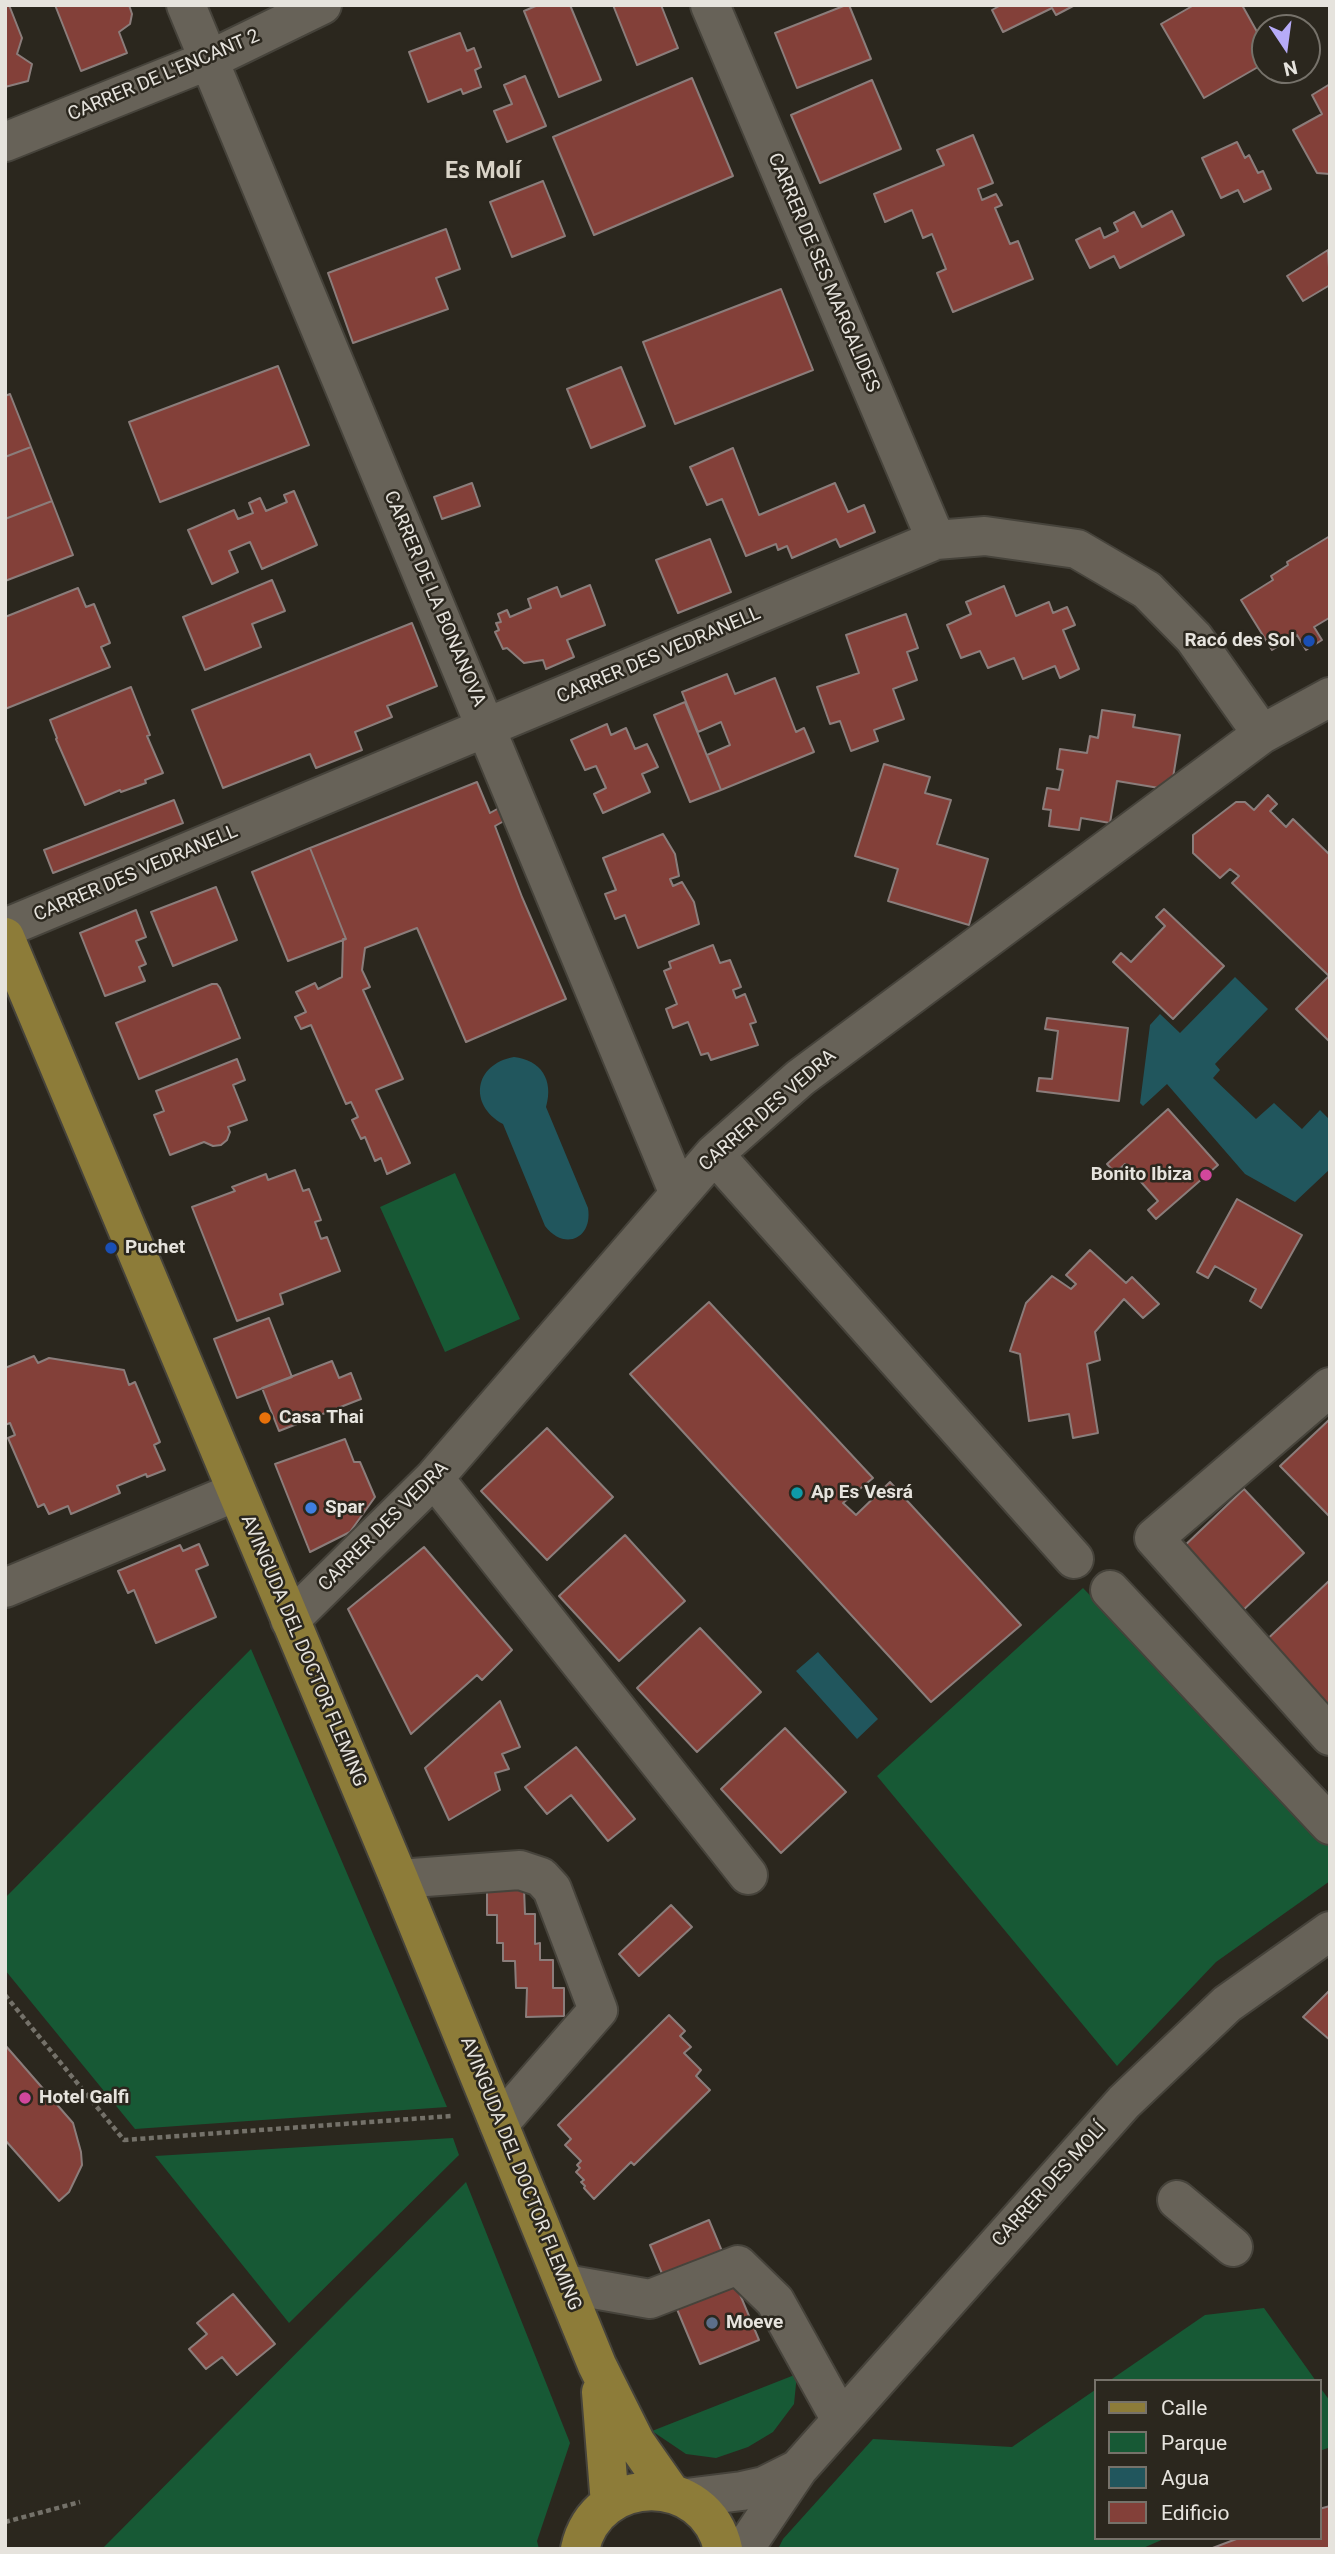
<!DOCTYPE html>
<meta charset="utf-8">
<style>
body{margin:0}
#map{position:relative;width:1335px;height:2554px;overflow:hidden;background:#2b271e;font-family:Roboto,sans-serif}
canvas{display:block}
.frame{position:absolute;inset:0;border:7px solid #e6e3dd;pointer-events:none}
.legend{position:absolute;left:1094px;top:2379px;width:228px;height:161px;box-sizing:border-box;background:#2b271e;border:2px solid #76726a;margin:0;padding:9px 12px;list-style:none;font-size:21px;color:#e6e3dd}
.legend li{display:flex;align-items:center;gap:14px;height:35px}
.legend b{width:35px;border:2px solid #76726a}
.north{position:absolute;left:1251px;top:14px;width:70px;height:70px;box-sizing:border-box;background:#2b271e;border:2px solid #76726a;border-radius:50%;rotate:167deg;font-size:19px;font-weight:700;line-height:28px;text-align:center;color:#e6e3dd}
.north::after{content:'';display:block;margin:auto;width:24px;height:32px;background:#b6abf8;clip-path:polygon(50% 0,100% 100%,50% 72%,0 100%)}
</style>
<div id="map">
<canvas width="1335" height="2554"></canvas>
<div class="frame"></div>
<ul class="legend">
<li><b style="height:9px;background:#8d7c39"></b>Calle</li>
<li><b style="height:19px;background:#175935"></b>Parque</li>
<li><b style="height:19px;background:#21565d"></b>Agua</li>
<li><b style="height:19px;background:#834039"></b>Edificio</li>
</ul>
<div class="north">N</div>
</div>
<script>
const ctx = document.querySelector('canvas').getContext('2d');
ctx.lineJoin = 'round';
function paint(path, color) { ctx.fillStyle = color; ctx.fill(path, 'evenodd'); }
function trace(path, color, width, dash) { ctx.strokeStyle = color; ctx.lineWidth = width; ctx.lineCap = dash ? 'butt' : 'round'; ctx.setLineDash(dash || []); ctx.stroke(path); }
function label(font, color, halo, rows, align = 'center') {
  ctx.font = font + ' Roboto,sans-serif'; ctx.lineWidth = 5; ctx.setLineDash([]); ctx.textBaseline = 'middle'; ctx.strokeStyle = halo; ctx.fillStyle = color; for (const [text, x, y, turn = 0] of rows) {
    ctx.save(); ctx.translate(x, y); ctx.rotate((+turn || 0) * Math.PI / 180); ctx.textAlign = isNaN(turn) ? turn : align; if (halo) ctx.strokeText(text, 0, 0); ctx.fillText(text, 0, 0); ctx.restore();
  }
}
const green = new Path2D(`
 M455,1173L520,1319L445,1352L380,1207Z
 M1083,1588L1330,1844V1881L1216,1962L1117,2066L877,1776Z
 M251,1649L447,2107L135,2129L5,1970V1898Z
 M453,2138L459,2155L289,2323L155,2156Z
 M466,2182L570,2443L537,2541L539,2549H102Z
 M1264,2308L1316,2381H1109L1205,2315Z
 M797,2374L794,2404L773,2432L748,2447L716,2458L686,2454L652,2431Z
 M1319,2386L1330,2401L1328,2448L1319,2451Z
 M1095,2390V2538H1166L1141,2549H778L783,2539L873,2439L1012,2447Z`);
const water = new Path2D(`
 M1235,977L1268,1009L1215,1064L1220,1070L1213,1078L1256,1119L1274,1103L1302,1129L1320,1110L1330,1120V1169L1295,1202L1245,1174L1167,1084L1143,1106L1140,1103L1150,1025L1160,1014L1180,1033Z
 M514,1057C541,1060 554,1080 546,1107L588,1208C593,1239 564,1251 545,1226L503,1124C468,1105 474,1064 514,1057Z
 M818,1652L878,1719L857,1739L796,1671Z`);
const building = new Path2D(`
 M5,5H9L22,38L17,54L32,64L28,81L5,87Z
 M55,5H129L132,14L130,24L119,32L127,53L81,71Z
 M538,5H570L601,80L559,97L524,11Z
 M613,5H661L678,48L637,65Z
 M846,5H849L871,59L797,88L775,33Z
 M1001,5H1075L1056,15L1052,8L1003,32L992,10Z
 M1194,5H1242L1265,46V63L1204,98L1161,24Z
 M460,33L467,51L474,48L481,67L475,70L481,87L463,94L461,89L428,102L409,52Z
 M525,76L546,126L507,142L494,111L512,104L504,85Z
 M692,78L733,176L594,235L553,137Z
 M872,80L901,149L820,183L791,115Z
 M1330,84V174L1317,173L1293,130L1322,114L1312,95Z
 M973,135L993,183L978,189L982,200L996,194L1002,205L995,208L1010,244L1018,241L1033,279L953,312L937,273L946,269L932,234L923,238L912,210L885,222L874,194L944,165L937,150Z
 M1237,142L1245,158L1249,155L1258,173L1263,171L1271,189L1244,202L1238,190L1221,198L1202,158Z
 M543,181L565,236L512,257L490,202Z
 M1172,211L1184,235L1120,268L1114,256L1090,268L1076,240L1100,228L1104,238L1118,231L1114,223L1134,212L1142,227Z
 M446,229L460,269L436,278L448,309L353,343L328,273Z
 M1328,250L1330,285L1303,301L1287,276Z
 M781,289L813,370L675,424L643,342Z
 M278,366L309,445L160,502L129,422Z
 M621,367L645,426L591,448L567,389Z
 M10,394L31,447L5,457V396Z
 M31,447L52,501L5,519V457Z
 M733,448L759,515L835,483L848,512L864,505L875,532L840,547L836,539L792,558L787,546L778,550L776,544L746,556L722,499L707,505L690,467Z
 M472,483L480,506L442,519L434,497Z
 M294,491L317,545L262,569L250,542L229,551L238,572L212,584L188,530L234,510L238,519L253,513L249,503L260,498L266,511L287,502L284,495Z
 M52,501L73,555L5,581V519Z
 M1330,536V620L1329,618L1314,627L1322,640L1306,650L1297,635L1272,650L1241,600L1273,580L1271,576L1288,565L1287,562Z
 M710,539L731,592L678,613L656,560Z
 M272,580L285,611L252,624L261,647L205,670L183,617Z
 M590,585L605,625L567,640L574,657L546,669L543,660L524,663L507,648L503,649L495,632L499,630L496,623L501,622L498,614L507,610L510,617L531,608L528,599L557,587L561,597Z
 M1004,586L1016,616L1049,602L1053,613L1067,607L1075,625L1063,630L1079,669L1060,678L1055,666L1023,679L1014,658L988,668L980,651L961,658L947,625L971,614L966,602Z
 M78,588L86,607L94,604L110,643L101,647L110,667L5,709V617Z
 M906,614L918,648L907,652L917,680L893,689L904,719L874,730L878,741L851,751L840,721L830,724L817,687L859,673L846,635Z
 M412,623L437,686L387,706L392,717L355,732L362,750L316,768L310,754L223,788L192,710Z
 M727,674L735,694L775,678L796,732L804,728L814,752L721,790L707,755L730,745L721,722L698,732L682,692Z
 M131,687L150,735L147,736L163,773L145,780L146,783L121,792L120,790L85,805L56,739L57,738L50,720Z
 M685,702L721,790L690,802L654,715Z
 M1102,710L1135,715L1133,727L1180,735L1171,790L1117,781L1110,823L1081,818L1079,830L1049,826L1051,810L1043,809L1047,788L1059,790L1063,770L1057,769L1060,749L1087,753L1090,736L1098,738Z
 M607,724L611,735L626,728L635,749L647,744L658,767L642,774L650,792L603,813L594,794L606,788L596,766L585,770L571,740Z
 M884,764L930,777L925,793L951,800L937,844L988,859L969,925L888,901L898,869L855,856Z
 M477,782L490,813L499,808L504,821L495,826L522,897L566,999L466,1042L417,928L365,948L362,970L370,987L363,990L403,1079L376,1090L410,1163L387,1174L381,1158L375,1161L365,1137L361,1139L352,1120L358,1117L351,1102L346,1104L311,1025L301,1029L295,1017L306,1012L296,992L315,983L318,989L342,977L343,939H346L310,848Z
 M1268,795L1277,804L1270,811L1286,827L1293,819L1330,855V1042L1296,1009L1329,976L1232,883L1239,876L1230,869L1220,878L1193,853V835L1236,802H1245L1254,810Z
 M174,800L183,823L53,873L44,850Z
 M663,834L675,854L679,876L670,879L673,886L682,882L694,902L699,924L638,948L625,915L615,919L605,894L616,890L603,858Z
 M310,848L346,939L288,961L252,872Z
 M216,887L237,940L173,966L151,912Z
 M1164,909L1224,966L1173,1019L1113,962L1121,953L1131,962L1165,926L1156,917Z
 M136,910L146,937L136,941L146,964L139,967L145,981L105,996L80,933Z
 M713,945L720,963L730,960L741,987L733,990L736,998L745,994L756,1022L750,1024L758,1045L711,1060L708,1053L701,1055L688,1022L673,1028L666,1009L677,1004L664,971L671,968L669,962Z
 M212,984H217L220,988L240,1038L139,1079L116,1023Z
 M1047,1018L1128,1028L1119,1101L1037,1091L1039,1078L1052,1079L1058,1031L1045,1029Z
 M237,1059L245,1080L233,1085L247,1120L228,1127L230,1132L227,1140L221,1145L213,1146L204,1142L170,1155L154,1115L164,1111L156,1091Z
 M1168,1109L1218,1165L1156,1219L1148,1210L1158,1201L1125,1164L1115,1173L1107,1164Z
 M295,1170L303,1191L309,1189L321,1220L315,1222L321,1239L327,1237L340,1271L280,1294L283,1304L237,1321L192,1207L235,1191L232,1187L266,1174L268,1180Z
 M1237,1199L1302,1235L1261,1308L1250,1301L1256,1289L1215,1266L1208,1278L1197,1272Z
 M1090,1250L1126,1283L1132,1277L1159,1304L1143,1318L1124,1299L1095,1332L1100,1360L1087,1364L1098,1433L1073,1438L1069,1414L1029,1421L1020,1354L1010,1351L1026,1303L1052,1276L1071,1289L1076,1284L1066,1275Z
 M709,1302L873,1478L843,1503L856,1515L890,1482L1021,1625L931,1702L630,1374Z
 M269,1318L292,1377L237,1398L214,1339Z
 M34,1356L38,1363L49,1358L124,1370L129,1385L135,1382L160,1442L154,1445L165,1470L147,1477L146,1474L117,1486L120,1493L71,1514L68,1506L49,1514L44,1504L38,1507L8,1438L15,1435L10,1423L5,1425V1368Z
 M332,1361L339,1378L351,1373L361,1399L279,1431L262,1388Z
 M1330,1419V1517L1280,1466Z
 M547,1428L613,1497L547,1560L481,1491Z
 M345,1439L354,1462H360L375,1497L350,1532L310,1552L275,1464Z
 M1244,1489L1304,1553L1240,1613L1180,1550Z
 M625,1535L685,1601L619,1661L559,1596Z
 M199,1544L208,1565L196,1570L216,1617L156,1643L134,1590L128,1593L118,1571L180,1545L183,1551Z
 M424,1547L512,1650L482,1680L477,1675L411,1734L348,1609Z
 M1330,1580V1703L1322,1710L1260,1646Z
 M700,1628L761,1692L697,1752L637,1688Z
 M500,1701L520,1747L502,1754L509,1769L495,1773L500,1790L449,1820L425,1768Z
 M785,1728L846,1792L781,1853L721,1789Z
 M576,1747L635,1819L608,1841L571,1795L547,1814L525,1787Z
 M487,1888H524L525,1914H535V1944L540,1943V1960H553V1988H564V2016L526,2017L527,1988H516L515,1961H503V1943H497V1915H487Z
 M671,1905L692,1927L639,1976L619,1954Z
 M1330,1990V2040L1303,2017Z
 M669,2015L685,2031L680,2036L691,2047L684,2053L701,2070L696,2076L710,2090L634,2165L631,2162L594,2199L584,2188L585,2186L581,2182L584,2180L576,2172L580,2168L577,2165L581,2161L565,2145L571,2139L558,2125Z
 M5,2045L73,2123L81,2152L82,2165L69,2192L59,2201L5,2140Z
 M709,2220L759,2340L700,2364L650,2245Z
 M233,2294L275,2344L237,2375L222,2357L206,2369L189,2349L207,2334L197,2323Z
 M1330,2506V2549H1210L1239,2538H1319V2509Z`);
const path = new Path2D(`
 M5,1995L124,2140L452,2116
 M5,2522L80,2502`);
const minor = new Path2D(`
 M186,5L679,1194
 M710,5L936,540
 M5,142L209,60L322,5
 M5,928L936,540L985,536L1077,549L1147,590L1194,638L1262,734
 M714,1154L1074,1559
 M1330,1387L1154,1538L1330,1736
 M434,1478L748,1875
 M5,1588L236,1492
 M1110,1590L1330,1825
 M290,1620L434,1478L714,1154L800,1078L1262,734L1330,697
 M399,1879L520,1870L541,1877L552,1889L598,2010L499,2124
 M1177,2200L1233,2247
 M565,2284L650,2299L738,2265L775,2301L841,2420
 M686,2498L742,2491L764,2486L798,2469
 M744,2549L798,2469L1124,2102L1227,2004L1330,1931`);
const major = new Path2D(`
 M5,937L399,1879L597,2365L636,2443L671,2493
 M601,2392L610,2504
 M580,2549C597,2472 706,2472 723,2549`);
const markers = [
 [1309,641,7,"#1a4fb4"],
 [1206,1175,7,"#d1479c"],
 [111,1248,7,"#1a4fb4"],
 [265,1418,7,"#e8710a"],
 [797,1493,7,"#0f9aa8"],
 [311,1508,7,"#3f7fe0"],
 [25,2098,7,"#d1479c"],
 [712,2323,7,"#5c6f8a"]
];
const streetNames = [
 ["CARRER DE L'ENCANT 2",164,76,-23],
 ["CARRER DE SES MARGALIDES",823,273,67],
 ["CARRER DE LA BONANOVA",434,599,67],
 ["CARRER DES VEDRANELL",659,656,-23],
 ["CARRER DES VEDRANELL",136,874,-23],
 ["CARRER DES VEDRA",768,1111,-41],
 ["CARRER DES VEDRA",384,1527,-45],
 ["AVINGUDA DEL DOCTOR FLEMING",303,1651,67],
 ["AVINGUDA DEL DOCTOR FLEMING",520,2174,68],
 ["CARRER DES MOLÍ",1050,2185,-48]
];
const poiNames = [
 ["Racó des Sol",1295,641,"right"],
 ["Bonito Ibiza",1192,1175,"right"],
 ["Puchet",125,1248],
 ["Casa Thai",279,1418],
 ["Ap Es Vesrá",811,1493],
 ["Spar",325,1508],
 ["Hotel Galfi",39,2098],
 ["Moeve",726,2323]
];
const quarterNames = [
 ["Es Molí",483,172]
];
paint(green, '#175935');
paint(water, '#21565d');
paint(building, '#834039');
trace(building, '#8b7d7b', 2);
trace(minor, '#46433b', 42);
trace(major, '#46433b', 42);
trace(path, '#747169', 4.5, [5, 3.5]);
trace(minor, '#676258', 38);
trace(major, '#8d7c39', 38);
for (const [x, y, r, color] of markers) { const dot = new Path2D(); dot.arc(x, y, r, 0, 2 * Math.PI); ctx.fillStyle = color; ctx.fill(dot); trace(dot, '#2b271e', 2.5); }
label('19px', '#e6e3dd', '#2b271e', streetNames);
label('bold 19px', '#e6e3dd', '#2b271e', poiNames, 'left');
label('bold 23px', '#d9d3c7', '#2b271e', quarterNames);
</script>
